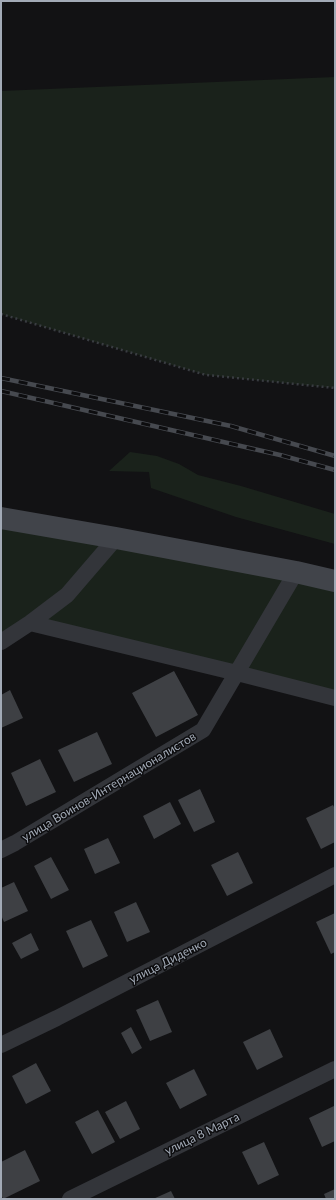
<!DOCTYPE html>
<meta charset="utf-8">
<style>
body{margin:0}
#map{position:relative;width:336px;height:1200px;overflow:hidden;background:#121214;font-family:Lato,sans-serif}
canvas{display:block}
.frame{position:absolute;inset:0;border:2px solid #a2aab6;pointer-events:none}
</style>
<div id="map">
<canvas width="336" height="1200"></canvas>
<div class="frame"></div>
</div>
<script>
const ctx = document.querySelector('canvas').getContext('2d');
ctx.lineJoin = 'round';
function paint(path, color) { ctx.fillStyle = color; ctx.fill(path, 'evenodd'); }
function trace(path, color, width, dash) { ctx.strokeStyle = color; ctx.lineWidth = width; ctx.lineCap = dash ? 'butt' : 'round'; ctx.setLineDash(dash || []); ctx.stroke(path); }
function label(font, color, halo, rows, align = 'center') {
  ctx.font = font + ' Lato,sans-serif'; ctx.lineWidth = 3; ctx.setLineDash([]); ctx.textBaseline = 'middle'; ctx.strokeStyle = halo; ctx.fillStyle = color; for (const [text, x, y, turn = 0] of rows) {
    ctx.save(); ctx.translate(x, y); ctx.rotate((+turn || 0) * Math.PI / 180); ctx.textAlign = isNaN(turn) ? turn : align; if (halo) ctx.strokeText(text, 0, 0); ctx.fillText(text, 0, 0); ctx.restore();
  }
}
const green = new Path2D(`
 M335,77V388L206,375L1,314V91Z
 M130,452L157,456L179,464L198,475L241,486L335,514V544L236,517L151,488L149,472L109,471Z
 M1,518L335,581V698L30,623L1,642Z`);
const building = new Path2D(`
 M174,671L198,715L156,737L132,693Z
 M10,690L23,718L1,728V695Z
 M97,732L112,764L74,782L58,750Z
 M40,759L56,792L26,806L11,773Z
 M200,789L215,822L194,832L178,800Z
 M170,802L181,824L154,839L143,816Z
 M333,805L335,809V842L321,849L306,818Z
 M108,838L120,863L95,874L84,849Z
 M238,852L253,883L227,896L211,865Z
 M51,857L69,890L51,899L34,866Z
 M14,882L28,911L4,922L1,915V888Z
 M136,902L150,932L127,942L114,912Z
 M335,913V952L331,954L316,922Z
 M91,920L108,956L83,968L66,931Z
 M31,933L39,950L21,959L12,943Z
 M158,1000L172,1032L150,1041L136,1010Z
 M131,1027L142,1048L132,1054L121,1033Z
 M270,1029L283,1057L257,1070L243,1042Z
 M36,1063L51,1091L26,1104L12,1076Z
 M194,1069L207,1095L180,1109L166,1083Z
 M126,1101L140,1129L120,1139L105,1112Z
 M334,1106L335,1109V1141L322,1147L309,1118Z
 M98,1110L115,1142L92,1154L75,1122Z
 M264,1142L279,1175L258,1185L242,1152Z
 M25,1150L40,1181L3,1199L1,1194V1162Z
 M335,1189V1199H326L324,1194Z
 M171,1191L175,1199H153Z`);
const path = new Path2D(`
 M1,314L206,375L335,388`);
const street = new Path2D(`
 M30,623L237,673L335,698
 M1,642L30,623L67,595L116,538
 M1,850L15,843L203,730L296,572
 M1,1045L57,1018L335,875
 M70,1199L335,1069`);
const secondary = new Path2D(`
 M1,518L116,538L296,572L335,581`);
const rail = new Path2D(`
 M1,378L231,426L335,456
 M1,391L280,455L335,470`);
const streetNames = [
 ["улица Воинов-Интернационалистов",109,787,-31],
 ["улица Диденко",168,961,-27],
 ["улица 8 Марта",202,1134,-26]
];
paint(green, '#1a221b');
paint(building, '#3e4044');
trace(path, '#393c41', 2.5, [2, 3]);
trace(street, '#33353a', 16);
trace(secondary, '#41444a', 22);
trace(rail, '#46494f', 4.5);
trace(rail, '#0d0d0f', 3, [9]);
label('12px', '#a2aab6', '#0d0d0f', streetNames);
</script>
